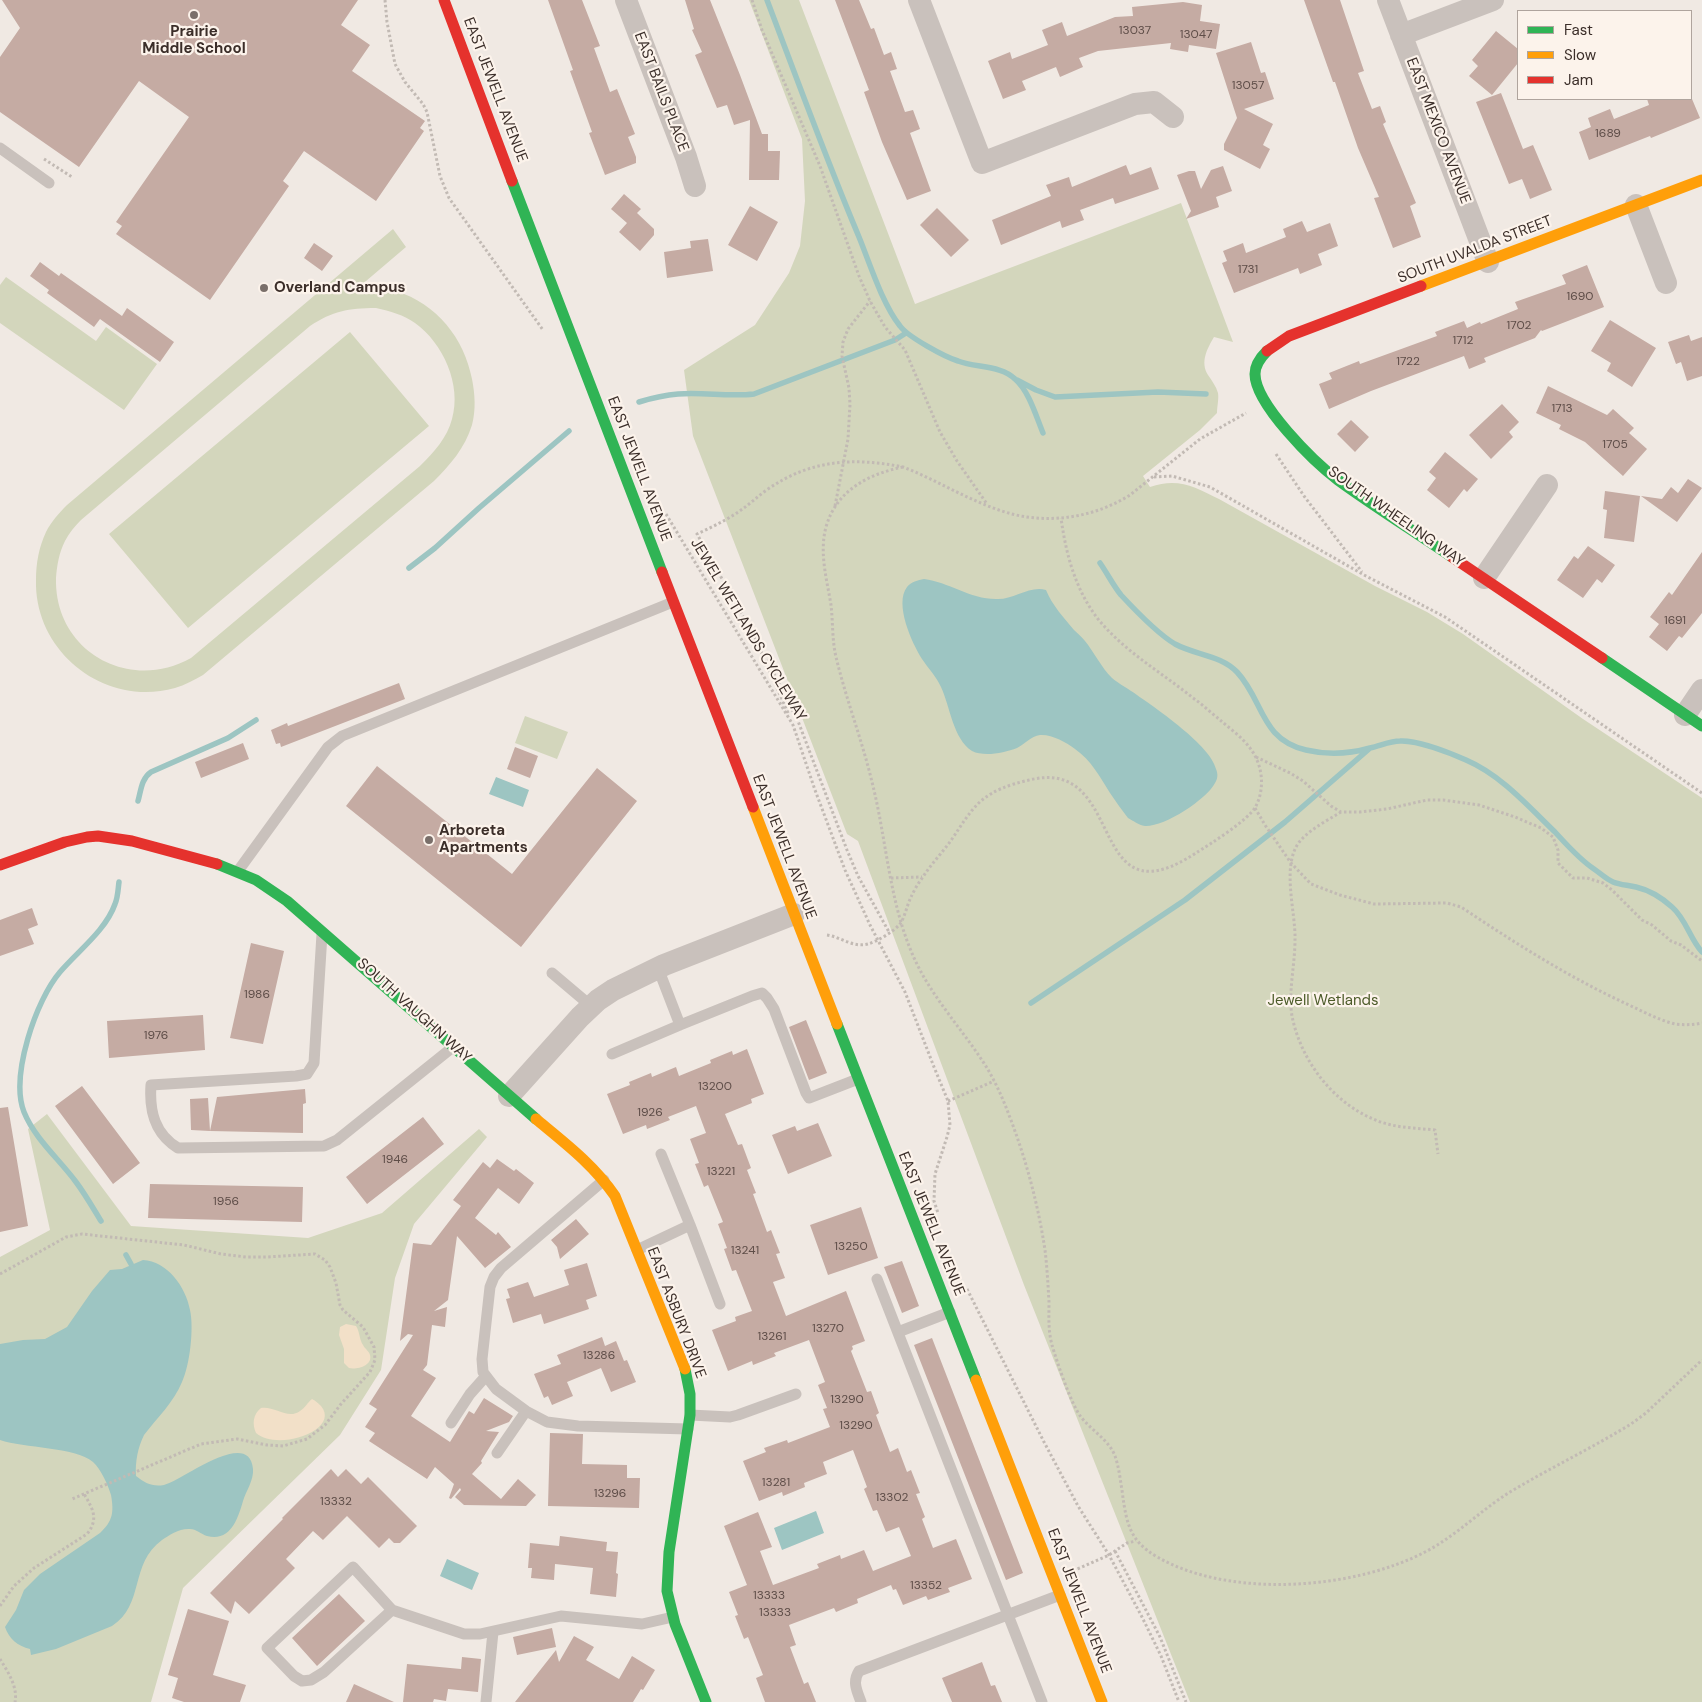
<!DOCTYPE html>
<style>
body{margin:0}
#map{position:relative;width:1702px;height:1702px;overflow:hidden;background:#f0e9e3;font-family:"DM Sans",sans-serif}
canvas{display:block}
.legend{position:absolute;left:1517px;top:10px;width:175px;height:90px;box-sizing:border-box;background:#fcf3eb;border:1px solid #afa49d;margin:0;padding:6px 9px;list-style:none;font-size:15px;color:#3b2e29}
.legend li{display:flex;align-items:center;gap:10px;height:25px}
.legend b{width:25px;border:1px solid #afa49d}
</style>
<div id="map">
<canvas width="1702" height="1702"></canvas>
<ul class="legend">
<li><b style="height:6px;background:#30b455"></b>Fast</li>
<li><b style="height:6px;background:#ff9f0a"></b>Slow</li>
<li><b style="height:6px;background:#e5322d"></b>Jam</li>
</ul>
</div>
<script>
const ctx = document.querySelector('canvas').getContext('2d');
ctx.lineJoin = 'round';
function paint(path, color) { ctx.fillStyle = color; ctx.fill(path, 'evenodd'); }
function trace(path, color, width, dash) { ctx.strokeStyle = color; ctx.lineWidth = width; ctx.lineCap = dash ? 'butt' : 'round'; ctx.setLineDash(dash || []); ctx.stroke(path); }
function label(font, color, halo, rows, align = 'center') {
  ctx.font = font + ' "DM Sans",sans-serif'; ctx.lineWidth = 4.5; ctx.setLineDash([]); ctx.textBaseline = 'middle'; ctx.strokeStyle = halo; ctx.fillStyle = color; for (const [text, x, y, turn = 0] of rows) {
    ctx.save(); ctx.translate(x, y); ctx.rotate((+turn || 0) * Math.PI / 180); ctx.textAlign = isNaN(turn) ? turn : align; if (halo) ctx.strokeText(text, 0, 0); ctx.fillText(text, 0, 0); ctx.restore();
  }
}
const green = new Path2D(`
 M749,0H799L915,304L1181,203L1233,342L1214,337C1207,349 1200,362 1208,375C1212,381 1216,386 1218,393C1219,399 1217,407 1217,413L1200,430L1143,476L1150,487C1178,477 1195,487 1219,499L1375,586L1427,612L1463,634L1583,719L1702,798V1702H1190L1024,1285L858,841L847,834L693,436L684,370L755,325L789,273L800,246L805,201L802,139Z
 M393,229L406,247L359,287C371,288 384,287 396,291C437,304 464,338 472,379C475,394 476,410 472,425C465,448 450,465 434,481L203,675C194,680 185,685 175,688C105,708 34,652 36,580C36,563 39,547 46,532C51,522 59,513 67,505ZM376,308C390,311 404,315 415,323C443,343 462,385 452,419C447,438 434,452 420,466L191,658C129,693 54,651 56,578C57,565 59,553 65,541C69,533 75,526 81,520L310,326C333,311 348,308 376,308Z
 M6,277L96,341L106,327L157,364L124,410L0,323V285Z
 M350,332L429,426L188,628L109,534Z
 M525,716L568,732L557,759L515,743Z
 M47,1114L131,1226L308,1238L382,1213L479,1129L487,1137L414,1224L395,1278L381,1370L340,1435L183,1588L151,1702H0V1257L50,1230L28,1129Z`);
const sand = new Path2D(`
 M346,1324L356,1326C360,1332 359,1339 363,1345C365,1349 369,1351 370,1355C373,1366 356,1370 349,1368L344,1363V1349L339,1335L340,1327Z
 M312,1399C316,1401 318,1403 321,1406C341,1430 278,1452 256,1433C252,1424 253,1414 261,1408C275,1406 288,1420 300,1411C305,1408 307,1403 312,1399Z`);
const water = new Path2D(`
 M924,579C949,582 971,600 998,599C1014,599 1031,585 1046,590C1052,605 1064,618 1074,630C1078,634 1082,637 1085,641C1094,652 1101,667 1112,678C1119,684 1129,689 1137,695C1157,709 1211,746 1216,769C1218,774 1218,778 1215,783C1206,800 1164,827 1145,826C1138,825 1134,821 1128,818C1122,810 1116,802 1110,793C1100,777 1091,760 1075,749C1066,742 1051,734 1040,735C1031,736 1024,745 1017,748C1004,753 984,757 972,751C953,739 950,706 941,687C936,676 928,668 922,659C912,643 894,604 907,587C911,582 918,580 924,579Z
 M496,777L529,790L523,807L489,794Z
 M143,1260C167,1261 186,1287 190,1310C194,1328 190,1365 182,1382C174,1402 157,1418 144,1435C138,1447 135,1462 136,1476C145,1483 152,1487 164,1485C182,1481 249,1427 253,1469C254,1480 246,1491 243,1501C238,1518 231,1542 207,1536C201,1534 196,1529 190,1529C180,1528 169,1535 162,1540C129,1564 145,1605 112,1626L56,1649L31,1655L30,1649C18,1646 9,1639 5,1627L16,1610L24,1590L40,1574L100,1533C113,1521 114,1512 111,1495C108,1485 101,1469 93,1462C75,1447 24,1448 0,1440V1344L23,1340L45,1339L67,1327L92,1291L110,1270L122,1269Z
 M816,1511L824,1533L782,1550L774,1528Z
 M447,1559L479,1573L472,1590L440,1576Z`);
const stream = new Path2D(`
 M767,0C797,79 826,159 859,237C870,264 882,303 900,326C908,337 945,357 958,361C976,368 1001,365 1015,379C1029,391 1036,416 1043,433
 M1017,380L1036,390L1055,397L1158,392L1206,394
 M639,402C652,398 665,395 678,394C704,392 729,397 754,394L895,340L906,333
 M1100,563C1107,573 1113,585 1121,595C1134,609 1158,634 1175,644C1195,655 1221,655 1237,672C1264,701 1260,739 1306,750C1327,755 1349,754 1370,748C1380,746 1390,741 1400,741C1417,740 1450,753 1466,760C1501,775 1528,806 1555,832C1567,845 1579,859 1594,869C1600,873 1606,879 1613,882C1620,885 1628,885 1636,887C1649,890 1662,898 1672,907C1686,919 1690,939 1702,952
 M409,568L435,548L479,508L569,431
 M138,801C141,791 141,779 151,772L228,738L256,720
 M1031,1003L1185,900L1285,822L1369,749
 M101,1221C93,1208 85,1194 76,1182C59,1159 35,1139 24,1112C10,1076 36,1000 60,972C78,951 106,930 115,904C118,897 118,889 119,882
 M126,1255L131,1264`);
const building = new Path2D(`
 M2,0H358L341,25L370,45L352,71L425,121L420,128L424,131L376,201L304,151L283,181L289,186L210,300L116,234L122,226L116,222L189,117L139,81L79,167L0,112V57L20,28Z
 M548,0H582L600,46L594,48L610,92L617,89L635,134L628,137L636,157V163L605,175L589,133L592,132L570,71L573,70Z
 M685,0H710L740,75L762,134H768V151H780L779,180H749L750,120L734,125L727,105L717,108L695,55L702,52L692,30L694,29Z
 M835,0H859L871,29L874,28L884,55L891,52L897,69L890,71L905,112L913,110L920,129L910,133L931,191L907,200L882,142L864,92L869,90Z
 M1304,0H1340L1364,71L1358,73L1372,109L1380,106L1386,122L1383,124L1416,203L1410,206L1421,237L1393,248L1374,198L1379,197L1358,148L1335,82H1333Z
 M1183,2L1202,5L1200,21L1220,24L1216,49L1189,45L1188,52L1170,49L1171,43L1098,51L1079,58L1083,67L1060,77L1056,67L1022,81L1026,90L1003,99L988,61L1010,52L1012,59L1048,45L1042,30L1062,22L1067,36L1115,17L1133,16L1132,7Z
 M1496,31L1518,49V63L1492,95L1469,76L1478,66L1472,60Z
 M1251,42L1261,73L1265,72L1274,99L1244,109L1273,124L1263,145L1270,149L1260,169L1224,150V144L1237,118L1216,53Z
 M1501,93L1523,149L1533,145L1552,190L1530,199L1522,179L1509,184L1476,102Z
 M1647,99H1692L1700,118L1651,138L1650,136L1589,160L1579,132L1591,127L1588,118L1610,109L1614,119L1649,105Z
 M1126,165L1130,175L1151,167L1159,189L1115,204L1113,198L1080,210L1084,220L1062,228L1060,221L1001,245L992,220L1051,196L1046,185L1069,177L1072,187Z
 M1223,166L1232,191L1216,197L1219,207L1186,219L1191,211L1177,175L1189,171H1195L1201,189L1211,170Z
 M624,194L641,209L637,213L654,229V235L640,251L619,232L627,223L611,209Z
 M750,206L778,222L757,261L728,245Z
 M937,208L969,240L951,257L920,225Z
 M1302,221L1307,232L1330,223L1338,246L1318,254L1322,265L1300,274L1298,268L1234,293L1222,263L1227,261L1223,251L1243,243L1246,253L1286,237L1283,229Z
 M708,239L713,271L667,278L664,252L691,248L690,241Z
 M314,243L333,256L322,271L304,258Z
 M40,262L59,276L61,273L122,316L127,308L174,342L160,362L100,319L94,327L47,293L49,290L30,276Z
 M1587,265L1604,307L1542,331L1541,330L1535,338L1484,358L1486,362L1469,369L1464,356L1371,391L1329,409L1319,384L1332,379L1329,373L1359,361L1360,364L1437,336L1435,332L1464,321L1467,328L1480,322L1481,324L1518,309L1515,302L1566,284L1562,275Z
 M1610,320L1656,348L1632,387L1607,371L1611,363L1591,351Z
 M1689,335L1691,341L1702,337V376L1687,381L1681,362L1676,364L1668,342Z
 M1548,386L1607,415L1613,409L1634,428L1629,433L1647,449L1623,476L1585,442L1559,429L1561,425L1536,413Z
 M1502,404L1519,422L1509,432L1513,437L1491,459L1469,435Z
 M1351,420L1369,437L1355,452L1337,434Z
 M1445,452L1478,479L1467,492L1464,489L1449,508L1427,490L1436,478L1429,472Z
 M1688,479L1702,488L1677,522L1641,496L1662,499L1671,487L1678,493Z
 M1605,491L1640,496L1634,542L1604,538L1607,510L1603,509Z
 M1588,546L1615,565L1602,583L1597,579L1583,598L1557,580L1574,556L1578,559Z
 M1702,552V613L1682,638L1679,636L1667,651L1649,637L1659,624L1650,617L1669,592L1672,595Z
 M399,683L405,699L281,747L280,743L276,744L271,730L287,723L288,726Z
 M243,743L249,759L201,778L195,762Z
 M515,747L538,756L530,778L507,769Z
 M377,766L512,874L597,768L637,801L521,947L346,806Z
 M32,908L38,925L28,929L34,944L0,956V920Z
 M251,943L284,951L263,1044L230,1038Z
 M203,1015L205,1050L109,1058L107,1021Z
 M806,1020L827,1073L809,1080L789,1027Z
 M747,1049L764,1094L751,1099L752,1103L725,1114L738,1145L742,1144L751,1168L747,1170L756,1193L753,1194L767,1232L771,1230L780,1253L776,1254L785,1278L773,1282L786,1316L846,1291L865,1341L852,1346L853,1349L851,1351L867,1392L871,1391L879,1413L876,1415L890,1452L898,1448L907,1472L911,1470L920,1493L916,1494L925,1517L922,1519L933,1548L956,1539L972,1579L948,1588L950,1592L928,1600L926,1596L903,1605L896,1589L893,1590L891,1585L857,1599L858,1603L836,1612L834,1608L789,1625L796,1645L790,1647L804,1684L808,1682L816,1702H765L756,1678L763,1675L748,1637L744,1639L735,1616L738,1615L729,1592L747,1585L724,1526L758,1512L772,1547L760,1551L773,1585L819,1568L817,1564L840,1555L841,1559L864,1550L873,1571L911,1556L899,1527L886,1532L877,1510L873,1511L864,1489L867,1487L853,1450L823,1462L827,1474L804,1483L805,1487L783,1496L782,1492L759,1501L743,1461L766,1452L764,1448L787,1440L788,1443L830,1427L823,1409L827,1408L818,1385L825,1382L809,1340L774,1353L776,1356L753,1365L752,1361L728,1371L712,1330L736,1321L735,1317L752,1311L736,1270L732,1271L724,1249L727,1248L718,1224L723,1222L708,1185L704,1187L695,1164L699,1163L690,1139L706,1133L696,1106L668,1117L670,1120L647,1129L646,1125L623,1134L607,1094L630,1085L629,1082L651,1073L652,1077L676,1067L679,1076L711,1063L710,1060L732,1051L733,1055Z
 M82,1086L140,1163L113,1184L55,1106Z
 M305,1089L306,1103L303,1104V1133L210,1131L217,1097Z
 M208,1098L210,1131L191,1130L190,1099Z
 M8,1107L28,1226L0,1232V1108Z
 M423,1117L444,1144L367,1204L346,1177Z
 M818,1123L832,1156L788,1174L772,1135L795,1126L797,1131Z
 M497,1159L514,1171L516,1169L534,1183L519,1204L498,1188L475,1218L496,1235L498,1232L511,1247L485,1268L457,1236L448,1300L434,1311L447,1307L445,1327L432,1325L427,1365L423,1370L436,1378L411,1416L450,1442L469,1411L474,1414L484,1398L513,1416L509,1422L486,1431L499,1432L481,1461L482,1463L472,1474L501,1499L518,1479L536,1495L526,1506L464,1505L455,1497L461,1490L460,1488L451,1499L449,1498L454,1484L435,1467L427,1479L369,1441L375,1433L365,1427L377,1409L369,1404L413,1335L408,1334L400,1341L413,1243L431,1245L461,1206L453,1200L483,1162L490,1168Z
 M150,1184L303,1187L302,1222L148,1218Z
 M861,1207L878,1258L828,1275L810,1225Z
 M576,1219L589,1234L560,1259L557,1247L551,1240Z
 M902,1261L919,1306L902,1313L884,1267Z
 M587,1263L597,1296L586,1300L589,1309L544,1324L541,1314L513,1323L506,1299L510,1298L507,1289L528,1282L534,1297L569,1285L564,1270Z
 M602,1337L605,1346L616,1341L624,1361L627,1360L636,1382L611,1392L601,1368L567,1382L573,1396L552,1405L548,1396L544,1398L534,1374L561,1364L557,1355Z
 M932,1338L1023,1573L1006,1580L914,1345Z
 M550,1433L583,1434L582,1464L627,1465V1478H640L639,1508L548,1506Z
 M331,1469L338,1477L346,1469L361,1484L368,1477L417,1526L400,1543H394L389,1538L379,1548L347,1516L323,1540L313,1531L286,1559L295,1568L249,1614L235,1601L231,1614L210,1593L283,1519L282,1518Z
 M560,1536L607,1542L606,1551L618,1552L616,1573L618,1574L616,1597L590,1594L593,1568L555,1564L554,1580L531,1578L532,1568H528L530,1543L559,1546Z
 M339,1594L365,1621L317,1666L292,1638Z
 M188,1609L229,1621L213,1675L246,1685L240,1702H184L172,1698L178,1678L168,1675Z
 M552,1628L556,1647L517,1655L513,1637Z
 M574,1636L594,1647L586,1660L619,1679L632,1656L655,1670L643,1690L641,1689L633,1702H515L556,1650L559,1662Z
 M462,1657L481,1659L478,1692L448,1689L446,1701L434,1699L433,1702H403L407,1664L461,1669Z
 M982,1662L991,1686L995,1685L1002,1702H952L942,1678Z
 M354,1684L394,1702H346Z`);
const path = new Path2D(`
 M385,0L387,22L395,64L405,82L423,104L427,112L440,176L449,198L543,330
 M752,0L762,30L820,166L859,276L870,301L885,327L905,350L940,432L957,461L987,504
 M44,159L72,177
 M1276,454L1304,496L1362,572
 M903,467C868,474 836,491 826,527C819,553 827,580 831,605C833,622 832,640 836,657C846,699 862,740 872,782C887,841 889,904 915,960C933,999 964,1031 987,1068C996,1083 1003,1099 1009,1115C1026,1159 1038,1204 1045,1250C1047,1267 1048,1284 1049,1302C1049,1317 1048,1330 1052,1345C1057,1362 1071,1404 1081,1417C1092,1431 1109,1440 1115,1456C1119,1467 1120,1479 1122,1490C1127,1531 1132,1546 1171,1564C1243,1597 1356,1588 1425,1552C1456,1536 1481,1510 1510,1492C1550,1468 1592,1448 1631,1424L1646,1413L1702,1360
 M1154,477L1172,476L1210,487L1364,575L1445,617L1702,793
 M835,506L848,439L850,404L849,388L842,356L843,342L848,329L870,301
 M666,514L793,725L815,790L845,870L870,925L905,992L934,1067L948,1101L950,1125L947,1137L935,1174L934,1201L938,1213
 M767,660L798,721L847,850L858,876L889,932
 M788,713L755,638L697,534C712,527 727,520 741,510C750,504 758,496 768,489C810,460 853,457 903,467C937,480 969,501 1005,512C1046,525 1094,518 1130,495L1200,439L1246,413
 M1256,757L1290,773L1303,781L1331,806L1341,812H1360L1387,809L1427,800H1443L1479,805L1515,817L1541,828L1553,837L1558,850V863L1573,878H1587L1603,883L1612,890L1642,920L1652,925L1671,941L1681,945L1702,961
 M1255,808L1265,825L1291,863L1311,884L1340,895L1374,904L1447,903L1461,907C1515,943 1570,978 1629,1005C1644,1012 1659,1020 1675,1024C1684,1025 1693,1025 1702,1023
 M1341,812C1328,820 1312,828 1301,840C1280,863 1296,912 1295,940C1295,965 1288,992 1292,1016C1301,1062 1335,1105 1378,1121C1396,1128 1416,1128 1435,1130L1438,1154
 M891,878L922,877
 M827,935C841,937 853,948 868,944C878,941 893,932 900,924C905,917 907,905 911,897C914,891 918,883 923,877C931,864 943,852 952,839C971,811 978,795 1014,784C1028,780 1045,775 1060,779C1120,794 1098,917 1196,853C1210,844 1249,820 1256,806C1265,788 1263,765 1250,748C1242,737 1229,728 1219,719C1210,712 1202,704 1193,698C1161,672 1125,652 1098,619C1075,589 1066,554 1061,518
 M948,1101L994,1081
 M0,1274L66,1237L82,1234L184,1245L221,1254L246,1257H267L315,1254L325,1260L330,1267L336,1283L340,1305L343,1310L363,1327L374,1347L375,1360L370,1372L341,1404L325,1425L307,1439L283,1446L267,1445L237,1439L201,1444L72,1499
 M967,1289L1044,1442L1078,1506L1109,1555L1142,1617L1161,1656L1179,1702
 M1115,1551L1160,1637L1186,1702
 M1073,1571L1109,1555L1127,1543L1136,1541
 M0,1606L14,1586L34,1568L87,1534C99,1519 93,1509 84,1494
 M0,1659C8,1672 18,1687 15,1702`);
const lane = new Path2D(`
 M0,148L49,183
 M238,871L328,747L342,736L673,602
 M322,934L314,1063L307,1074L296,1076L151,1085C149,1112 155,1134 178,1148L324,1146L337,1140L453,1047
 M658,968L680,1025L752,996L762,993L767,998L774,1009L806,1093L809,1098L858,1079
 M552,973L591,1006
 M612,1054L680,1025
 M604,1180L501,1268L494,1277L490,1287L482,1359L483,1372L496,1389L526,1411L547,1422L578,1426L688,1429
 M690,1225L720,1304
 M637,1250L690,1225L661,1154
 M877,1279L1042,1702
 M898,1332L950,1312
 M690,1415L730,1417L738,1415L796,1394
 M451,1423L470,1394L486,1376
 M497,1453L526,1411
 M392,1610L324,1672L311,1680L302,1681L294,1676L267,1648L353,1567L392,1610L464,1634H480L561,1616L642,1624L673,1617
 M486,1702L493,1632
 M861,1702C857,1691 852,1682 859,1671L1060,1595`);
const street = new Path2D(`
 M626,0L686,157L695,186
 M919,0L982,163L1135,104L1154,102L1173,117
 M1388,0L1488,262
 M1401,35L1493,0
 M1636,205L1666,283
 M1484,578L1547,485
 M1685,715L1702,690
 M509,1096L580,1017L598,1000L613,990L664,965L794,914`);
const fast = new Path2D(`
 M512,181L662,572
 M1267,351C1261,357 1255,365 1255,374C1255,404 1314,462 1338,480C1375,507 1414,531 1452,557
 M1602,658L1702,726
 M217,864L256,880L287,901L536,1119
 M837,1024L976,1380
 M685,1369L690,1394V1415L669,1552L667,1591L675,1624L706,1702`);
const slow = new Path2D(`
 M1421,286L1702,180
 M753,807L837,1024
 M536,1119C565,1143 594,1165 615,1196L685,1369
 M976,1380L1102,1702`);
const jam = new Path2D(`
 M444,0L512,181
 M1267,351L1289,336L1421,286
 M1452,557L1602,658
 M662,572L753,807
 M0,865L65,842L87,837L98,836L132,841L217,864`);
const markers = [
 [194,15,5,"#7a6f6a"],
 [264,288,5,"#7a6f6a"],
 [429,840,5,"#7a6f6a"]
];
const numberNames = [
 ["13037",1135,31],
 ["13047",1196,35],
 ["13057",1248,86],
 ["1689",1608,134],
 ["1731",1248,270],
 ["1690",1580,297],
 ["1702",1519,326],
 ["1712",1463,341],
 ["1722",1408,362],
 ["1713",1562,409],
 ["1705",1615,445],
 ["1691",1675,621],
 ["1986",257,995],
 ["1976",156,1036],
 ["13200",715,1087],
 ["1926",650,1113],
 ["1946",395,1160],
 ["13221",721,1172],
 ["1956",226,1202],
 ["13250",851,1247],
 ["13241",745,1251],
 ["13270",828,1329],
 ["13261",772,1337],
 ["13286",599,1356],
 ["13290",847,1400],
 ["13290",856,1426],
 ["13281",776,1483],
 ["13296",610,1494],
 ["13302",892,1498],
 ["13332",336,1502],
 ["13352",926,1586],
 ["13333",769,1596],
 ["13333",775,1613]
];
const poiNames = [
 ["Prairie",194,32,"center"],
 ["Middle School",194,49,"center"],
 ["Overland Campus",274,288],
 ["Arboreta",439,831],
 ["Apartments",439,848]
];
const streetNames = [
 ["EAST JEWELL AVENUE",495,90,69],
 ["EAST BAILS PLACE",661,92,69],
 ["EAST MEXICO AVENUE",1438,131,69],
 ["SOUTH UVALDA STREET",1475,250,-21],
 ["EAST JEWELL AVENUE",639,469,69],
 ["SOUTH WHEELING WAY",1396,517,35],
 ["JEWEL WETLANDS CYCLEWAY",748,630,59],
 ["EAST JEWELL AVENUE",784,847,69],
 ["SOUTH VAUGHN WAY",414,1011,42],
 ["EAST JEWELL AVENUE",931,1224,68],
 ["EAST ASBURY DRIVE",676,1313,69],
 ["EAST JEWELL AVENUE",1079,1601,69]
];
const parkNames = [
 ["Jewell Wetlands",1323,1001]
];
paint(green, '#d3d6bc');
paint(sand, '#f2e0c8');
paint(water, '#9dc5c2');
trace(stream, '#9dc5c2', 5.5);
paint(building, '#c5aba3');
trace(path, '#c2bab4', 3, [2.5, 2.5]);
trace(lane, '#c9c1bc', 11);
trace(street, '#c9c1bc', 22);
trace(fast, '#30b455', 11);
trace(slow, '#ff9f0a', 11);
trace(jam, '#e5322d', 11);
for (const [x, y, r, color] of markers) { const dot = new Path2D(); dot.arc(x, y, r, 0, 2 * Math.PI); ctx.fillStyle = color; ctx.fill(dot); trace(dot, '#fcf3eb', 2); }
label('12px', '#5e4d48', null, numberNames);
label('bold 15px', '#3b2e29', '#fcf3eb', poiNames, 'left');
label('15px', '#3b2e29', '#fcf3eb', streetNames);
label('15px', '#4d5c2a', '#fcf3eb', parkNames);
</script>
